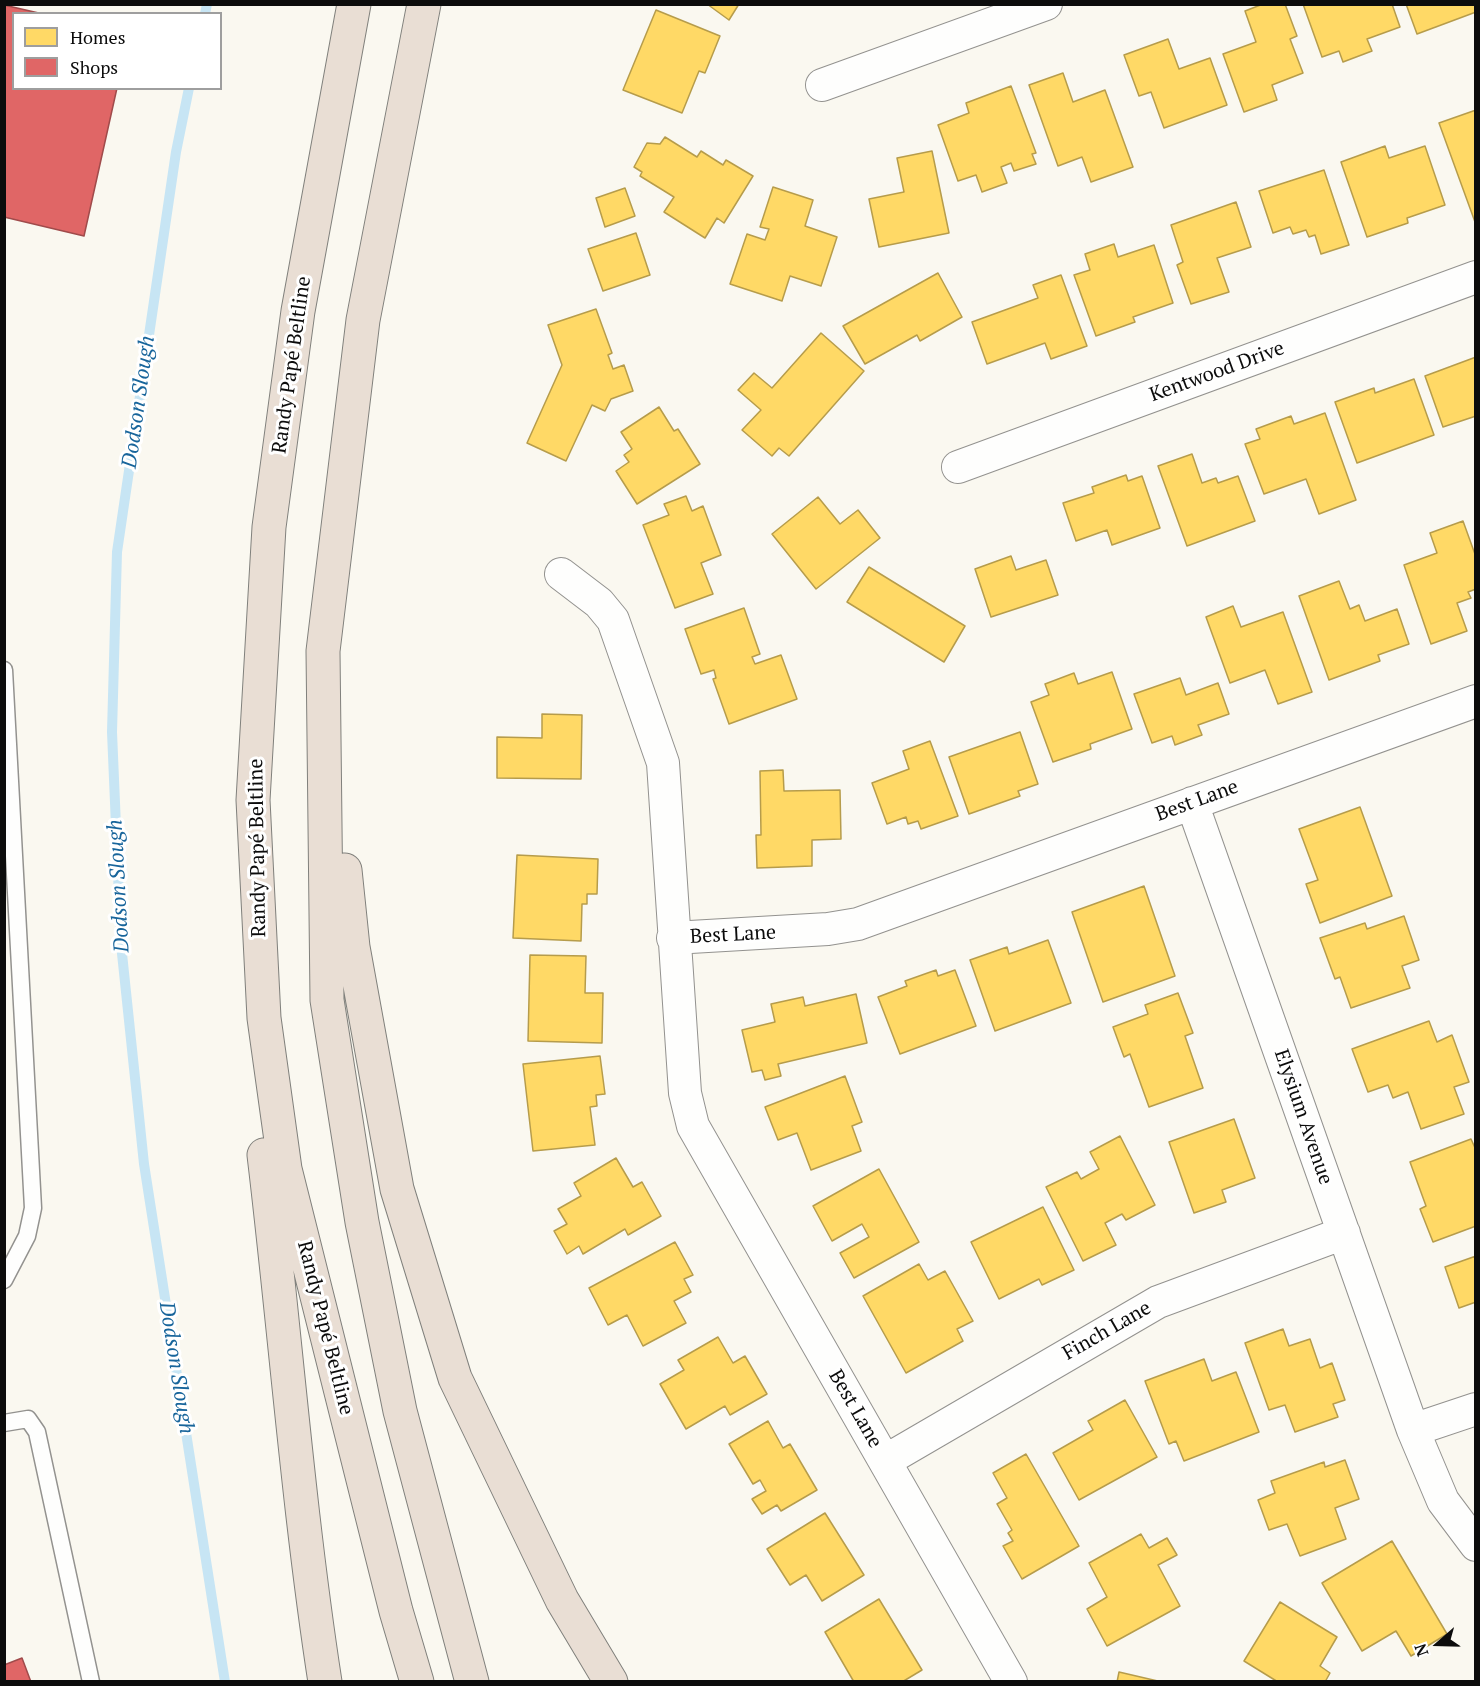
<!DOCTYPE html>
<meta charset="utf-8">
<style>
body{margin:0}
#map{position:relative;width:1480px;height:1686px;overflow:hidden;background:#faf8f0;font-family:"PT Serif",serif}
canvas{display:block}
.frame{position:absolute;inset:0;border:6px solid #0c0c0c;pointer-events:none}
.legend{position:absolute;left:12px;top:12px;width:210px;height:78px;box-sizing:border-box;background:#fff;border:2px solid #9e9e9e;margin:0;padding:8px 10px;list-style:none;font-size:18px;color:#0c0c0c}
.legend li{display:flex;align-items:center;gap:12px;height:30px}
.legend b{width:30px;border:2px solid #9e9e9e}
.north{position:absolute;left:1408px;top:1614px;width:60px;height:60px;-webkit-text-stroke:4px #fff;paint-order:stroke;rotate:250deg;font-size:16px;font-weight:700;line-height:24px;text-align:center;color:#0c0c0c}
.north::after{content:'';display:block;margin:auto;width:21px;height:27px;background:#0c0c0c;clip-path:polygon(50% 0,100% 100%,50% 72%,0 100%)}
</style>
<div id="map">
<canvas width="1480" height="1686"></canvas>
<div class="frame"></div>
<ul class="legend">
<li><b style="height:16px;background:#ffd966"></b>Homes</li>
<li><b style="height:16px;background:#e06666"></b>Shops</li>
</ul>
<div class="north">N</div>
</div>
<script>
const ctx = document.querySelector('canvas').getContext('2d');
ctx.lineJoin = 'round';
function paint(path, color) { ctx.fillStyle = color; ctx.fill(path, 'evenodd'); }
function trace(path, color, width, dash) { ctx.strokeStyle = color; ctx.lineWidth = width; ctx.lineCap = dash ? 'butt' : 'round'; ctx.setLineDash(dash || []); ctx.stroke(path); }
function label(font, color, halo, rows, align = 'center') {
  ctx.font = font + ' "PT Serif",serif'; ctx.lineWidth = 6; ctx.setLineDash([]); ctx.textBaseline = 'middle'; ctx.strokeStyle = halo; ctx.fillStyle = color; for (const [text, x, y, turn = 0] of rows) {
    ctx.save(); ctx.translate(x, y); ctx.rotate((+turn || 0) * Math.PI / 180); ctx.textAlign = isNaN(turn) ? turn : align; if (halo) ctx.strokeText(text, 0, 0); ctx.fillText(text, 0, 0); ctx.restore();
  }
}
const homes = new Path2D(`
 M707,4H739L729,20Z
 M1263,4H1285L1297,36L1290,39L1303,73L1272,85L1277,100L1244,112L1223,54L1256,42L1245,11Z
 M1303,4H1392L1400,27L1367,39L1372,51L1343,62L1339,51L1322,57Z
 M1406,4H1476V12L1417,34Z
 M656,10L720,36L705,73L699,71L682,113L623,90Z
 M1168,39L1179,69L1210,58L1227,105L1164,128L1151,92L1139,96L1124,55Z
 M1063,73L1073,102L1105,90L1133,167L1091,182L1082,157L1058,166L1029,85Z
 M1011,86L1036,153L1032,154L1036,164L1014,171L1011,163L1001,167L1007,183L982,192L976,175L958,181L938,125L969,113L966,103Z
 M1476,110V222H1475L1439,123Z
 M665,137L697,157L701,151L723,165L726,160L753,176L724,223L717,218L705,238L664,212L674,197L640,176L642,172L634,167L647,143L660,144Z
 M1385,146L1389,158L1425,146L1445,205L1407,218L1408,223L1367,237L1341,162Z
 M932,151L949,233L879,247L869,199L904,192L897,158Z
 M1324,170L1349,245L1321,254L1315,235L1309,237L1306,230L1293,234L1290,227L1273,233L1259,191Z
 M773,187L813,200L805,226L837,237L821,286L790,276L782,301L730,284L747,234L765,240L769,229L760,227Z
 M625,188L635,216L605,227L596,198Z
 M1236,202L1251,247L1217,258L1229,292L1191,304L1177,265L1183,262L1171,225Z
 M636,233L650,275L603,291L588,249Z
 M1114,244L1118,257L1154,245L1173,303L1133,317L1135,322L1096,336L1074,275L1090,270L1085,254Z
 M938,273L962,317L920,341L917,335L865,364L843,326Z
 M1061,275L1087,346L1051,359L1045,343L987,364L972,322L1038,298L1033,285Z
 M596,309L612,353L608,355L613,369L624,365L633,391L611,399L605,411L592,405L566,461L527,443L562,365L548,325Z
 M821,333L864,371L789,456L779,448L772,456L742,430L761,410L738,390L754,373L772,388Z
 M1476,357V416L1443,427L1425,376Z
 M1414,379L1434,435L1357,463L1335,402L1374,388L1375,393Z
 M659,407L674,431L678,429L700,464L637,504L616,471L629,462L624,455L632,449L621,432Z
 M1325,413L1356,500L1319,514L1306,479L1264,494L1245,444L1260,439L1256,429L1291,416L1294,424Z
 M1192,454L1202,483L1216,478L1218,483L1238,476L1255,521L1187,546L1158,466Z
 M1126,475L1128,481L1142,476L1160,528L1112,545L1107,530L1076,541L1063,503L1094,493L1092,487Z
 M686,496L692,511L703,506L721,555L701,563L713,594L675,608L643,525L669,515L664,504Z
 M818,497L840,524L858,510L880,538L816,589L772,534Z
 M1463,521L1476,557V589L1468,592L1471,598L1457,603L1467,631L1431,644L1404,565L1437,553L1430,533Z
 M1011,556L1016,570L1046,560L1058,595L991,617L975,569Z
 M869,567L965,626L944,662L847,602Z
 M1339,581L1350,609L1359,605L1365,621L1397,609L1409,644L1378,655L1380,661L1329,680L1299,596Z
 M1233,606L1241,627L1283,612L1312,692L1278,704L1265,670L1230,683L1206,617Z
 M744,608L760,654L752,657L755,664L781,655L797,699L729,724L713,679L716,678L714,670L701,674L685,629Z
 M1112,672L1132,729L1090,744L1091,749L1053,762L1031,702L1049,695L1045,684L1074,673L1078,684Z
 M1180,678L1186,695L1218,683L1229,714L1198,725L1202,735L1175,745L1172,736L1152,743L1134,694Z
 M542,714L582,715L581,779L497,778V737L542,738Z
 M1020,732L1038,784L1018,791L1020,796L969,814L949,757Z
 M930,741L958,816L921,829L918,821L908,824L906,817L887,824L872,783L909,769L903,751Z
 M783,770L784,791L840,790L841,839L812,840V866L757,868L756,835H761L760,771Z
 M1360,807L1392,896L1320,923L1306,884L1318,880L1299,829Z
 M517,855L598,859L597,894H587V904H582L581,941L513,938Z
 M1144,886L1175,976L1103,1002L1072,912Z
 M1404,916L1419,960L1402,966L1410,988L1351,1008L1340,977L1335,979L1320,938L1365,923L1367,929Z
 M1048,940L1071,1003L995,1031L970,960L1007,947L1009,954Z
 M530,955L586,956L585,993H603L602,1043L528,1041Z
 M936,970L938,976L955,970L976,1026L900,1054L878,997L907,986L905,981Z
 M1178,993L1193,1033L1185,1036L1203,1088L1149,1107L1130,1054L1124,1057L1113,1027L1148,1014L1145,1005Z
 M856,994L867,1043L778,1064L781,1076L765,1080L762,1070L752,1072L742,1030L775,1022L771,1004L803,997L805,1006Z
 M1429,1021L1437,1042L1452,1035L1469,1082L1454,1087L1464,1114L1421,1129L1408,1092L1393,1098L1388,1085L1368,1092L1352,1049Z
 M600,1056L605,1094L596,1095L597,1106L590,1107L595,1145L533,1151L523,1064Z
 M845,1076L862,1122L852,1126L861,1151L811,1170L797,1133L778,1140L765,1107Z
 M1234,1119L1255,1178L1222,1190L1226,1202L1194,1213L1169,1142Z
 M1120,1136L1155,1205L1126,1220L1122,1214L1105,1223L1116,1245L1083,1261L1046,1187L1077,1172L1081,1179L1099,1169L1090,1152Z
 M1471,1139L1476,1150V1226L1433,1242L1420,1209L1426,1206L1410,1162Z
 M616,1158L633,1187L642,1182L661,1216L628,1235L625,1229L583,1254L579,1246L567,1254L554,1231L567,1224L558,1209L581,1196L574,1183Z
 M879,1169L919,1242L854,1278L840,1253L869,1237L862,1224L832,1241L813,1206Z
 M1043,1207L1074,1270L1042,1285L1039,1279L999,1299L971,1242Z
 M675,1242L693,1275L684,1279L691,1292L674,1301L686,1323L643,1346L627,1315L608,1325L589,1288Z
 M1476,1256V1302L1459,1308L1445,1267Z
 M919,1264L928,1280L945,1271L973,1321L957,1329L963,1341L906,1373L863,1296Z
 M1283,1329L1289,1346L1310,1339L1320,1368L1332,1363L1345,1400L1333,1404L1338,1417L1295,1432L1285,1405L1269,1410L1245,1343Z
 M718,1337L733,1363L745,1356L767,1394L730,1415L725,1406L686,1429L660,1384L684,1370L678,1360Z
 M1204,1359L1212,1381L1236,1372L1259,1432L1184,1461L1176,1441L1169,1444L1145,1381Z
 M1125,1400L1157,1457L1079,1500L1053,1453L1093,1430L1088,1421Z
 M768,1421L783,1448L790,1444L817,1490L781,1511L777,1505L762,1514L752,1499L766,1491L760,1480L753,1484L729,1444Z
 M1026,1454L1079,1546L1022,1579L1003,1546L1013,1541L1008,1533L1012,1530L997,1504L1007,1498L993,1473Z
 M1345,1460L1359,1499L1335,1508L1346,1539L1300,1556L1287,1524L1269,1530L1258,1500L1275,1493L1271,1481L1324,1462L1325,1467Z
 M825,1513L864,1575L822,1601L806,1575L790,1585L767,1549Z
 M1141,1534L1149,1548L1167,1538L1177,1555L1158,1565L1180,1606L1107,1646L1087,1609L1107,1597L1089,1563Z
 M1392,1541L1447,1634L1411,1656L1396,1631L1362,1651L1322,1583Z
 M879,1599L922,1670L902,1682H854L825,1632Z
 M1280,1602L1337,1637L1320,1666L1330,1673L1325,1682H1278L1244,1661Z
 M1119,1672L1162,1682H1117Z`);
const shops = new Path2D(`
 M4,5L43,14H14V88H117L84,236L4,217Z
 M22,1658L31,1682H4V1665Z`);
const stream = new Path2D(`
 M205,14L207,4
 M189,88L176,152L117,552L112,732L121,944L144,1164L225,1682`);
const lane = new Path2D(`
 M4,670L33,1208L27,1236L4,1280
 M4,1423L28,1419L37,1432L91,1682`);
const street = new Path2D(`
 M822,85L1046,4
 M958,467L1476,277
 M561,574L599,603L613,620L663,763L685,1093L693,1126L1011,1682
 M1192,803L1413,1430L1443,1501L1476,1545
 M673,938L828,929L858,924L1476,701
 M1413,1430L1476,1409
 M885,1461L1158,1302L1344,1233`);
const highway = new Path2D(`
 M354,4L298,311L269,527L253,800L264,1018L285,1169L396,1611L417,1682
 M424,4L363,320L323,651L327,1000L362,1222L400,1411L472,1682
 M345,870L353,947L397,1189L455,1378L562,1600L611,1682
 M264,1155C285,1330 298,1507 325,1682`);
const streetNames = [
 ["Randy Papé Beltline",292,365,-82],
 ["Kentwood Drive",1217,372,-20],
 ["Best Lane",1197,801,-20],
 ["Randy Papé Beltline",258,848,-91],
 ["Best Lane",733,935,-3],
 ["Elysium Avenue",1303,1117,71],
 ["Randy Papé Beltline",325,1328,76],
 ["Finch Lane",1107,1331,-30],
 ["Best Lane",855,1409,60]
];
const waterNames = [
 ["Dodson Slough",139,402,-82],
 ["Dodson Slough",119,886,-93],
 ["Dodson Slough",176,1368,81]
];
paint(homes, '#ffd966');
trace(homes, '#b69c4b', 1.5);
paint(shops, '#e06666');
trace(shops, '#a04b4b', 1.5);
trace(stream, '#c7e5f4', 10);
trace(lane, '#93928f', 19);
trace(street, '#93928f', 34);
trace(highway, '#80807c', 35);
trace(lane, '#fefefd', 16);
trace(street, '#fefefd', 32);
trace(highway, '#e9ded4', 33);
label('20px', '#0c0c0c', '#fff', streetNames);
label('italic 21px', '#18659b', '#fff', waterNames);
</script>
